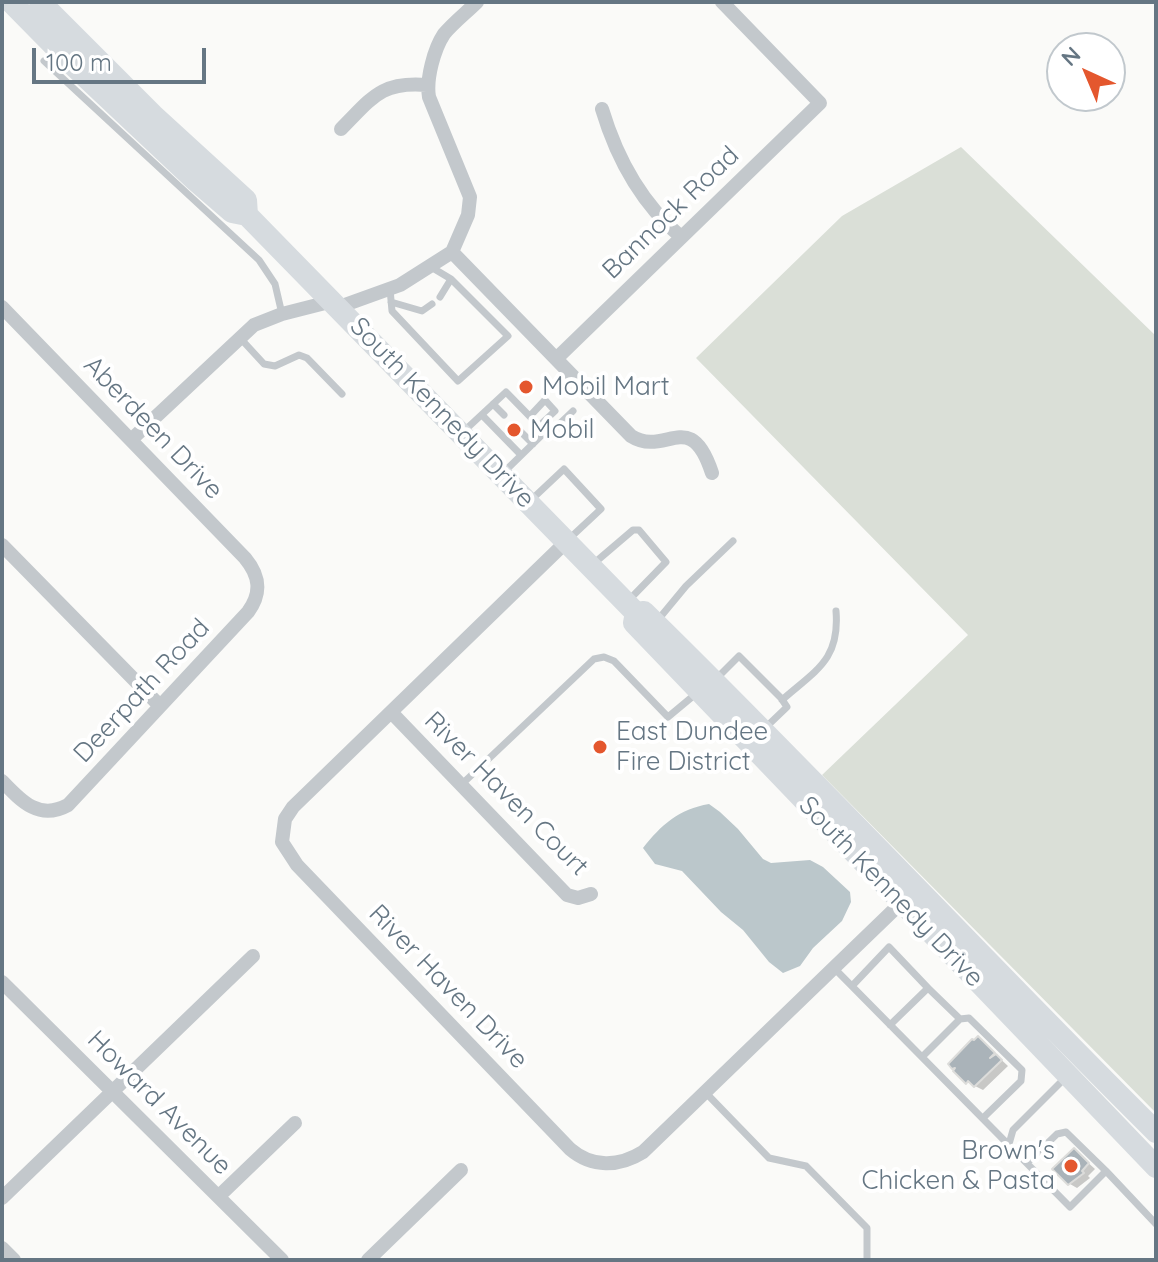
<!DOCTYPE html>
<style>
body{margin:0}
#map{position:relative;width:1158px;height:1262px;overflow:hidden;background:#fafaf8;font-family:Quicksand,sans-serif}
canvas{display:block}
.frame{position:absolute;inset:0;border:4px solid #657683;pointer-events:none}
.north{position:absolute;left:1046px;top:32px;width:80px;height:80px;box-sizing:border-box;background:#fff;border:2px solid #c1c8cd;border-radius:50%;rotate:316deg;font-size:22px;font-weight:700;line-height:32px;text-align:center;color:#657683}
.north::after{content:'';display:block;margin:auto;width:28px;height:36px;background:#e4572e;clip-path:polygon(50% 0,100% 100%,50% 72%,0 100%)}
.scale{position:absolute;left:32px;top:48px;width:174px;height:36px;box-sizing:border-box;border:4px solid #657683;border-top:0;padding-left:10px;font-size:24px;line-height:28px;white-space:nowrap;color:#657683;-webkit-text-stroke:6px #fff;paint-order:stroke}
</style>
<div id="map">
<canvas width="1158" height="1262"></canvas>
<div class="frame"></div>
<div class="north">N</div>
<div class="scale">100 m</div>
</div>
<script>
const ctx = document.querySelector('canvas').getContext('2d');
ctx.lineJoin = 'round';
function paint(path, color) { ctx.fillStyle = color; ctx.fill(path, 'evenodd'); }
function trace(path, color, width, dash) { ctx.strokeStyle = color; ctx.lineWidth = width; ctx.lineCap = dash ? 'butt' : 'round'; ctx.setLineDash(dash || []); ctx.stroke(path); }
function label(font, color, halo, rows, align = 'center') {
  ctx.font = font + ' Quicksand,sans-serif'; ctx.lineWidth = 8; ctx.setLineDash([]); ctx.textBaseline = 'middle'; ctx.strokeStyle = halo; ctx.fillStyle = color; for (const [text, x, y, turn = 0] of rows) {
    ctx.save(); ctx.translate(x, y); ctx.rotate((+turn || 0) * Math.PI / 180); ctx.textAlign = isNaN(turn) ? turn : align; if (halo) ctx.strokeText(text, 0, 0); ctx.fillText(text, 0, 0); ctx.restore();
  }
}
const green = new Path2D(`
 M961,147L1156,336V1113L822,775L968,635L696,358L842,216Z`);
const water = new Path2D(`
 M709,804L720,812L738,829L763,859L771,863L810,860L823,867L850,892L851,902L842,921L813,948L800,966L783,973L769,962L743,930L721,912L682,871L655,864L643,848C661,825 679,809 709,804Z`);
const shadow = new Path2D(`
 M979,1039L1008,1066L983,1090L967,1082L951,1062Z
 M1074,1150L1095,1169L1088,1176L1090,1178L1077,1188L1070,1184Z`);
const building = new Path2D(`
 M978,1036L995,1053L990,1058L996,1054L1002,1060L974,1087L968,1081L966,1084L953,1071L955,1068L952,1069L948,1064L972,1039L974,1040Z
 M1074,1148L1089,1163L1082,1171L1084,1173L1068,1185L1052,1169Z`);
const service = new Path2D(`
 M44,61L259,260L275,284L282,314
 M390,289L392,311L458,381L508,336L451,279L431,267
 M440,297L451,279
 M391,302L422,311L432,304
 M241,339L264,364L275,366L299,355L307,358L342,394
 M493,404L504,415
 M482,415L521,455
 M530,416L545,400L555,411L539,426
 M463,432L506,392L545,432L502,474
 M521,432L533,444
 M545,432L553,430L573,411
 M530,501L564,469L601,509L570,538
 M592,565L633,530H639L666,562L628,601
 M657,621L686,586L733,541
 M715,680L739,656L781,698L787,707L764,729
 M782,700C816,670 840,660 836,611
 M461,785L594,659L604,657L614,661L668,717L698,692
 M833,967L1070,1207L1106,1171L1156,1224
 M852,986L889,947L928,988L890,1025
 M960,1019L969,1018L1022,1070L1021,1081L983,1118
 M922,1057L960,1019L928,988
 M705,1092L769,1158L806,1166L867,1228V1260
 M1009,1144L1013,1130L1065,1078
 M1027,1163L1057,1134L1066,1132L1106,1171`);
const minor = new Path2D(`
 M602,109C617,159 641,203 681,237
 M341,129C372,98 381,81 427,85
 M452,252L631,436C666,458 690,406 712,473
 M2,307L245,558C260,576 262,593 248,612L68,805C39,821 21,801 2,781
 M339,307L400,285L452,252L468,215L470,197L429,97C426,79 434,49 444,34C453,23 467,12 477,2
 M556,359L820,103L722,2
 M132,439L254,325L282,314L333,301
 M566,542L293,807L285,819L282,842L297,865L570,1149C592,1168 619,1167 643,1152L901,903
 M2,545L160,706
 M391,712L567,895L578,898L591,894
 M2,982L282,1260
 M219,1196L295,1123
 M2,1198L253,956
 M2,1248L14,1260
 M368,1260L461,1170`);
const primary = new Path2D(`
 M11,2L76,68L196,181L232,212L247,215L636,613L644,612C818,782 984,961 1156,1132
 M40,2L153,115L246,200L247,215
 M636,613L634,623L1156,1167`);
const markers = [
 [526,387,8,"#e4572e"],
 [514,430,8,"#e4572e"],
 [600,747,8,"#e4572e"],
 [1071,1166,8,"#e4572e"]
];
const streetNames = [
 ["Bannock Road",671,213,-44],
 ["South Kennedy Drive",442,413,46],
 ["Aberdeen Drive",153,428,46],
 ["Deerpath Road",142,691,-47],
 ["River Haven Court",506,794,45],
 ["South Kennedy Drive",891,892,46],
 ["River Haven Drive",448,987,46],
 ["Howard Avenue",159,1103,45]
];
const poiNames = [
 ["Mobil Mart",542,387],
 ["Mobil",530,430],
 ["East Dundee",616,732],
 ["Fire District",616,762],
 ["Brown's",1055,1151,"right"],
 ["Chicken & Pasta",1055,1181,"right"]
];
paint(green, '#dadfd7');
paint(water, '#bbc7cb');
paint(shadow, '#0003');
paint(building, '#aab3b9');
trace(building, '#dcdcda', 2);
trace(service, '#c3c8cc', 7);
trace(minor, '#c3c8cc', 14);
trace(primary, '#d6dbdf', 22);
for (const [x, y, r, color] of markers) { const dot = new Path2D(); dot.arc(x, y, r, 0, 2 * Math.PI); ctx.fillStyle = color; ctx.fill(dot); trace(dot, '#fff', 3); }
label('26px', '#657683', '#fff', streetNames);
label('26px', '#657683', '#fff', poiNames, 'left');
</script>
